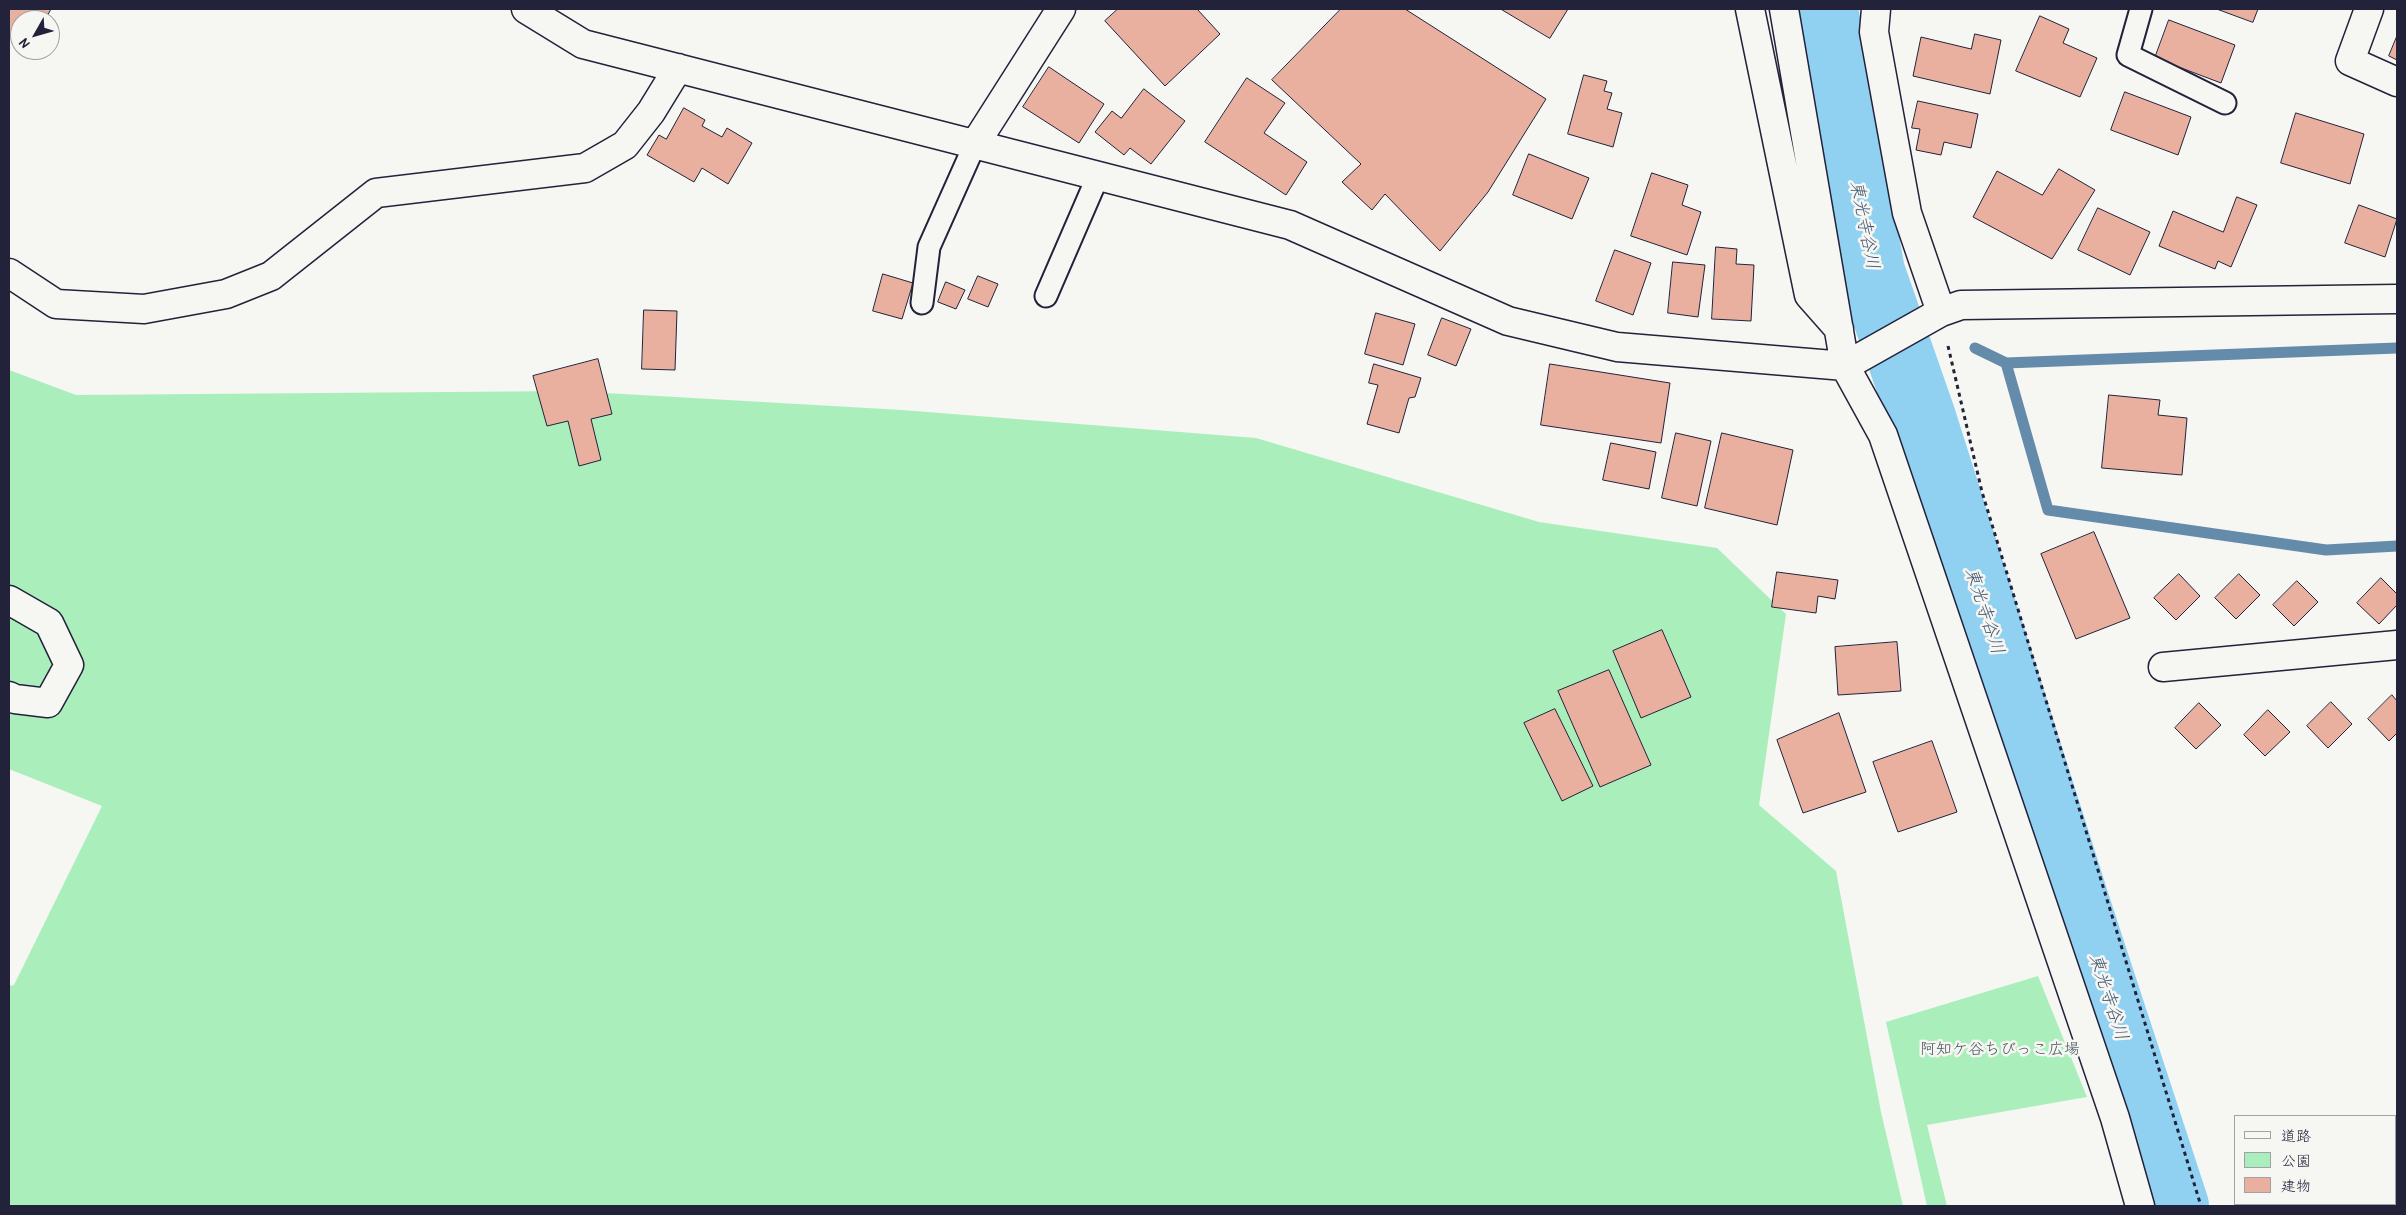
<!DOCTYPE html>
<meta charset="utf-8">
<style>
body{margin:0}
#map{position:relative;width:2406px;height:1215px;overflow:hidden;background:#f6f6f2;font-family:"Patrick Hand","Klee One",sans-serif}
canvas{display:block}
.frame{position:absolute;inset:0;border:10px solid #22223b;pointer-events:none}
.legend{position:absolute;left:2234px;top:1115px;width:162px;height:90px;box-sizing:border-box;background:#f6f6f2;border:1px solid #a1a1a9;margin:0;padding:6px 9px;list-style:none;font-size:15px;color:#22223b}
.legend li{display:flex;align-items:center;gap:10px;height:25px}
.legend b{width:25px;border:1px solid #a1a1a9}
.north{position:absolute;left:10px;top:10px;width:50px;height:50px;box-sizing:border-box;background:#f6f6f2;border:1px solid #a1a1a9;border-radius:50%;rotate:232deg;font-size:14px;font-weight:700;line-height:20px;text-align:center;color:#22223b}
.north::after{content:'';display:block;margin:auto;width:18px;height:22px;background:#22223b;clip-path:polygon(50% 0,100% 100%,50% 72%,0 100%)}
</style>
<div id="map">
<canvas width="2406" height="1215"></canvas>
<div class="frame"></div>
<ul class="legend">
<li><b style="height:6px;background:#f6f6f2"></b>道路</li>
<li><b style="height:14px;background:#aaefbb"></b>公園</li>
<li><b style="height:14px;background:#e9b0a0"></b>建物</li>
</ul>
<div class="north">N</div>
</div>
<script>
const ctx = document.querySelector('canvas').getContext('2d');
ctx.lineJoin = 'round';
function paint(path, color) { ctx.fillStyle = color; ctx.fill(path, 'evenodd'); }
function trace(path, color, width, dash) { ctx.strokeStyle = color; ctx.lineWidth = width; ctx.lineCap = dash ? 'butt' : 'round'; ctx.setLineDash(dash || []); ctx.stroke(path); }
function label(font, color, halo, rows, align = 'center') {
  ctx.font = font + ' "Patrick Hand","Klee One",sans-serif'; ctx.lineWidth = 5; ctx.setLineDash([]); ctx.textBaseline = 'middle'; ctx.strokeStyle = halo; ctx.fillStyle = color; for (const [text, x, y, turn = 0] of rows) {
    ctx.save(); ctx.translate(x, y); ctx.rotate((+turn || 0) * Math.PI / 180); ctx.textAlign = isNaN(turn) ? turn : align; if (halo) ctx.strokeText(text, 0, 0); ctx.fillText(text, 0, 0); ctx.restore();
  }
}
const green = new Path2D(`
 M9,370L76,395L571,391L902,410L1256,438L1539,522L1717,548L1786,614L1759,805L1836,871L1881,1112L1903,1206H9V986L14,985L102,806L9,769Z
 M2038,976L2087,1097L1927,1125L1947,1206H1927L1886,1022Z`);
const stream = new Path2D(`
 M1880,298L1915,317
 M1975,348L2006,363L2397,348
 M2006,363L2048,510L2326,550L2397,546`);
const river = new Path2D(`
 M1824,9L1871,272L1922,418L2077,907L2175,1206`);
const building = new Path2D(`
 M9,9H51L45,20H20V44L9,37Z
 M1118,9H1197L1220,34L1165,86L1105,21Z
 M1341,9H1405L1546,99L1488,192L1440,251L1385,194L1372,210L1342,182L1361,164L1272,80Z
 M1501,9H1568L1550,38Z
 M2217,9H2258L2253,22Z
 M2040,16L2069,29L2063,43L2097,58L2080,97L2016,71Z
 M2169,20L2235,45L2221,83L2155,58Z
 M1975,34L2001,40L1990,94L1913,76L1921,37L1971,49Z
 M2397,36V60L2389,56Z
 M1049,67L1104,104L1079,143L1023,107Z
 M1584,75L1607,81L1604,91L1612,93L1607,109L1622,113L1613,147L1568,134Z
 M1247,78L1285,103L1264,133L1307,162L1286,195L1205,142Z
 M1144,89L1185,121L1151,164L1130,148L1124,155L1095,132L1112,111L1121,118Z
 M2125,92L2191,117L2178,155L2111,130Z
 M1918,101L1978,114L1971,148L1944,142L1941,155L1916,150L1920,129L1912,128Z
 M684,108L705,120L702,126L722,137L727,128L752,143L728,184L702,168L694,182L647,155L659,135L666,139Z
 M2296,113L2364,134L2350,184L2281,163Z
 M1529,154L1589,178L1572,219L1513,195Z
 M2059,169L2095,190L2052,259L1973,217L1997,171L2042,195Z
 M1652,173L1688,185L1682,205L1701,212L1687,255L1631,236Z
 M2237,197L2257,205L2231,267L2218,261L2215,269L2159,246L2173,211L2223,232Z
 M2359,205L2397,219L2385,257L2345,243Z
 M2098,208L2150,232L2130,275L2078,250Z
 M1716,247L1737,249L1736,264L1754,265L1751,321L1712,319Z
 M1615,250L1651,263L1633,315L1596,301Z
 M1673,262L1705,265L1698,317L1668,313Z
 M883,274L913,283L902,319L873,311Z
 M978,276L998,284L988,307L968,299Z
 M946,282L965,290L956,309L938,302Z
 M644,310L677,311L675,370L642,369Z
 M1376,313L1415,324L1403,365L1365,354Z
 M1442,318L1471,329L1456,366L1428,355Z
 M598,359L612,414L591,419L601,460L579,466L568,421L547,426L533,376Z
 M1374,364L1421,378L1415,397L1409,398L1399,433L1367,424L1378,385L1369,383Z
 M1550,364L1670,383L1661,443L1541,425Z
 M2109,395L2160,400L2158,415L2187,418L2182,475L2102,468Z
 M1676,433L1711,441L1697,506L1662,498Z
 M1722,433L1793,450L1777,525L1705,508Z
 M1611,443L1656,452L1649,489L1603,480Z
 M2094,532L2130,618L2076,639L2041,554Z
 M1777,572L1838,580L1835,599L1818,596L1816,613L1772,607Z
 M2179,574L2200,596L2176,620L2154,598Z
 M2239,574L2260,595L2236,619L2215,598Z
 M2381,578L2397,594V605L2379,624L2357,603Z
 M2297,581L2318,602L2294,626L2273,605Z
 M1662,630L1691,697L1641,718L1613,651Z
 M1897,642L1901,691L1838,695L1835,647Z
 M1609,670L1651,765L1600,787L1558,691Z
 M2392,695L2397,701V733L2389,741L2368,719Z
 M2331,702L2352,724L2328,748L2307,726Z
 M2199,703L2221,725L2196,749L2175,728Z
 M1555,709L1593,786L1562,801L1524,723Z
 M2268,710L2290,732L2265,756L2244,735Z
 M1839,713L1866,792L1803,813L1777,740Z
 M1932,741L1957,812L1898,832L1873,762Z
 M2395,1201L2397,1206H2371L2373,1204H2395Z`);
const path = new Path2D(`
 M1948,346L1982,492L2201,1206`);
const lane = new Path2D(`
 M2141,9L2128,55L2225,103
 M1046,296L1098,176
 M922,303L929,247L975,144`);
const street = new Path2D(`
 M526,9L583,44L1290,225L1508,321L1617,347L1845,366L1941,312L1961,305L2397,299
 M1750,9L1809,295L1839,329
 M1784,9L1845,366L1883,435L2115,1118L2140,1206
 M1876,9L1874,32L1907,213L1941,312
 M2369,9L2350,61L2397,82
 M975,144L1061,9
 M9,273L56,304L144,309L226,294L271,276L376,193L585,168L625,145L651,112L678,68
 M9,600L49,623L69,665L48,703L15,699L9,696
 M2163,667L2397,645`);
const parkNames = [
 ["阿知ケ谷ちびっこ広場",2000,1050]
];
const waterNames = [
 ["東光寺谷川",1864,225,79],
 ["東光寺谷川",1984,611,72],
 ["東光寺谷川",2108,997,72]
];
paint(green, '#aaefbb');
trace(stream, '#648ba9', 11);
trace(river, '#90d1f2', 68);
paint(building, '#e9b0a0');
trace(building, '#22223b', 1);
trace(lane, '#22223b', 25);
trace(street, '#22223b', 31);
trace(path, '#22223b', 3, [4, 4]);
trace(lane, '#f6f6f2', 21);
trace(street, '#f6f6f2', 28);
label('16px', '#44555b', '#f6f6f2', parkNames);
label('italic 18px', '#435772', '#f6f6f2', waterNames);
</script>
